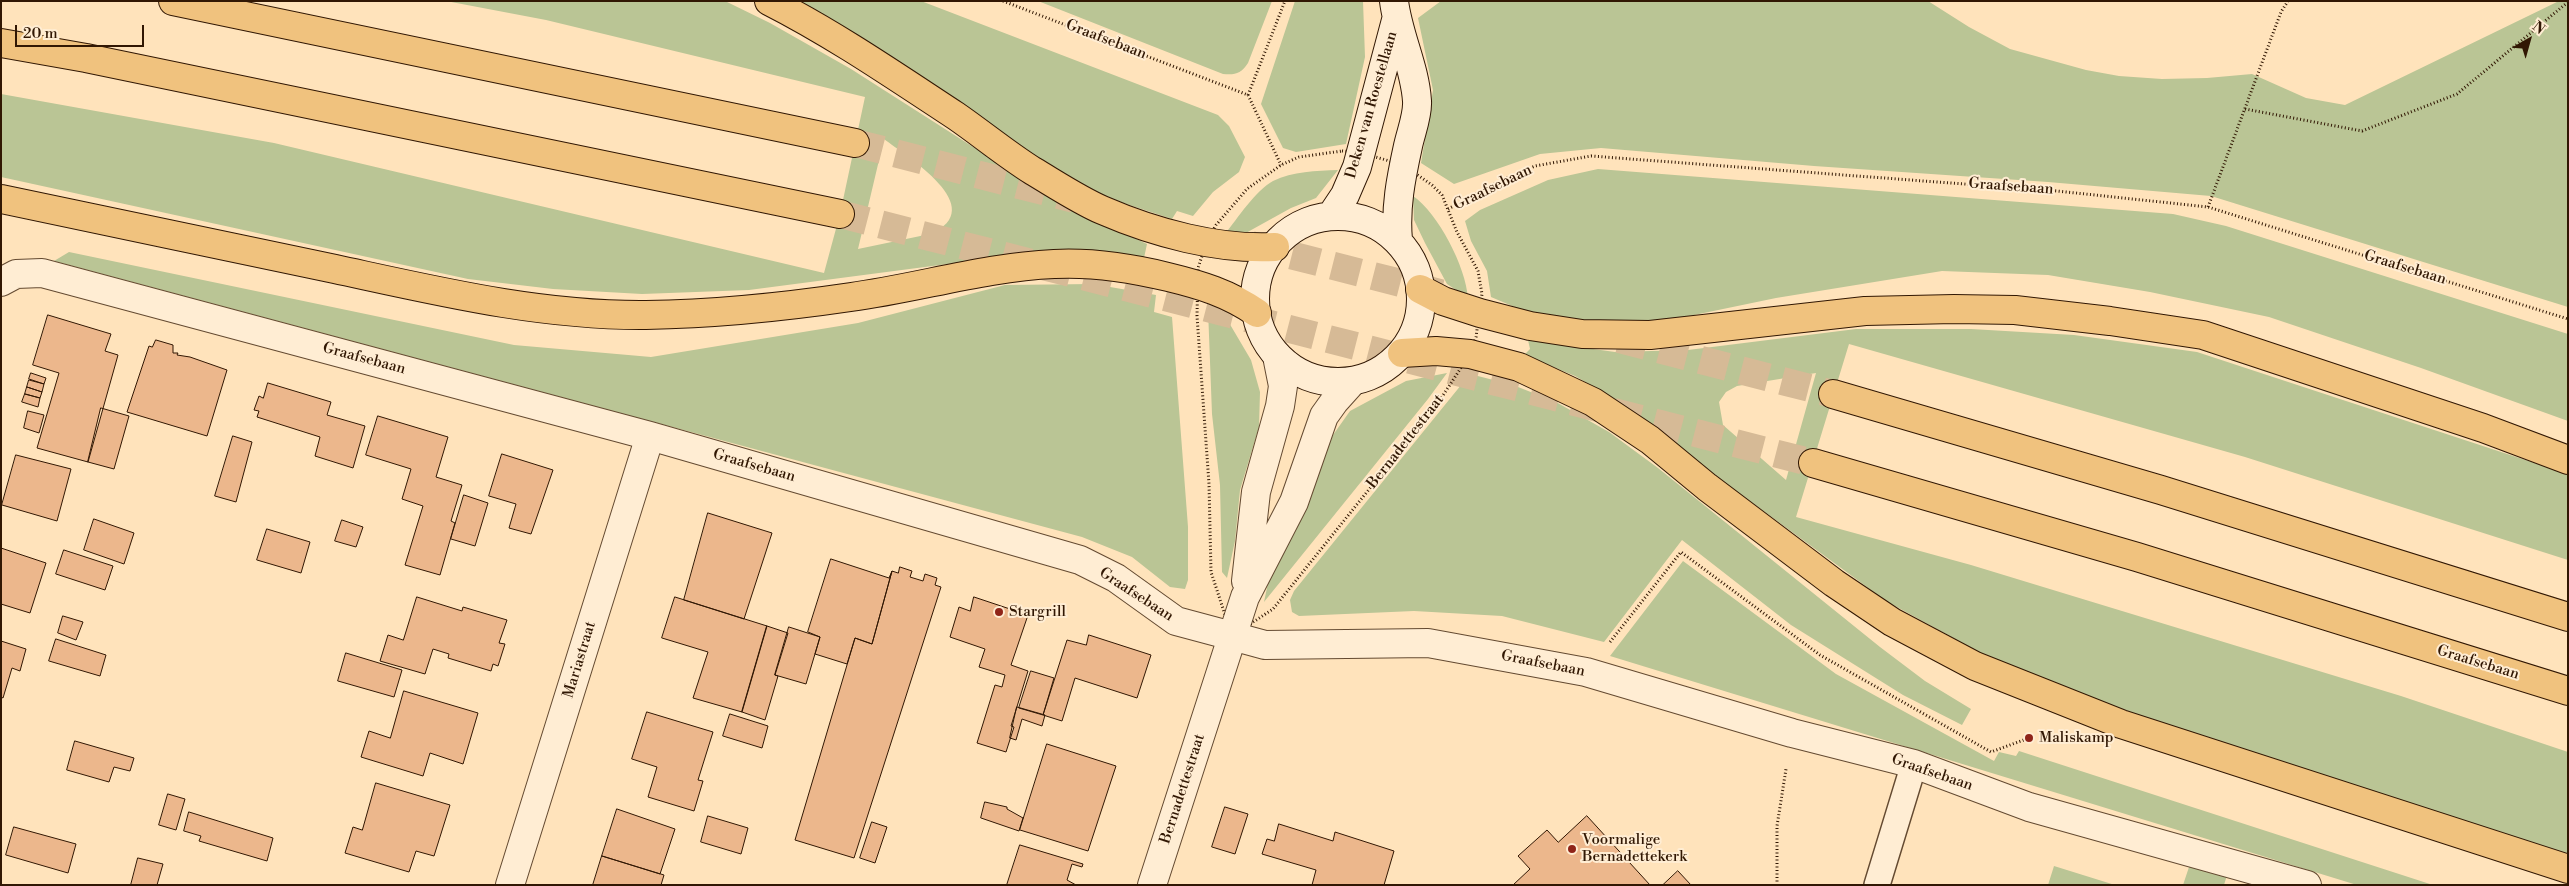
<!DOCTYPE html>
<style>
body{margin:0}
#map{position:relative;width:2569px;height:886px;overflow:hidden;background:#ffe3bb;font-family:"Libre Bodoni",serif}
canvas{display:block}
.frame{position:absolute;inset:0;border:2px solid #311703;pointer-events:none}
.north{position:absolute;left:2504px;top:15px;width:50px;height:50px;-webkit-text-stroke:4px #ffedd3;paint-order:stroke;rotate:38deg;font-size:14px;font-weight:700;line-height:20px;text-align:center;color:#311703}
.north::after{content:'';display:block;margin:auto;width:18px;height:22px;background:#311703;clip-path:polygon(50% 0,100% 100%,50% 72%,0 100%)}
.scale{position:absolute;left:15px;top:25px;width:129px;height:22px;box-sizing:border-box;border:2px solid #311703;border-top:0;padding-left:6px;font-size:15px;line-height:18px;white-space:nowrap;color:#311703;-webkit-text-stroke:4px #ffedd3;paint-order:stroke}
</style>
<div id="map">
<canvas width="2569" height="886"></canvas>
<div class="frame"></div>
<div class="north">N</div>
<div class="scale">20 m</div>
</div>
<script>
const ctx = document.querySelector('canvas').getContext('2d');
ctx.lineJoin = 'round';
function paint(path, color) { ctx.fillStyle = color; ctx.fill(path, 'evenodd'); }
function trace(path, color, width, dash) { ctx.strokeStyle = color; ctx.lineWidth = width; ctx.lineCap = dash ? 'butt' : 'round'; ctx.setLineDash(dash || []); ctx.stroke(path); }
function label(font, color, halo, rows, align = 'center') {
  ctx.font = font + ' "Libre Bodoni",serif'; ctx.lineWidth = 4; ctx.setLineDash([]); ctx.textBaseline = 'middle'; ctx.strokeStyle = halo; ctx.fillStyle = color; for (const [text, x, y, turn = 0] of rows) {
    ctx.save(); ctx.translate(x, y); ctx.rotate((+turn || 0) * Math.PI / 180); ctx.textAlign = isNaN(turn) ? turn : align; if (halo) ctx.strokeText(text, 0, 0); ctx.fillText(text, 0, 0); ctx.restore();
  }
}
const green = new Path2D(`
 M446,1H725L770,23L851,69L1064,205L1147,244L1144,258L1091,251H1047L749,290L642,294L553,289L468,279L1,177V94L274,143L824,273L840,214L865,97L546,20ZM884,139C906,156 992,208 930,234L858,249Z
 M794,1H921L1218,115L1229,126L1245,157L1239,172L1213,192L1193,216L1177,211L1172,219L1108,198L1050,166Z
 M1038,1H1272L1248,63C1241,74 1235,75 1223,74Z
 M1295,1H1363L1365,57L1346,144L1296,152L1283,148L1261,104Z
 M1441,1H1928L1969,27L2010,49L2086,70L2119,76L2162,79L2207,78L2252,74L2306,98L2345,105L2559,1H2568V307L2211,196L2048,182L1814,166L1601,148L1540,154L1454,184L1421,163L1433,90L1418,18Z
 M1598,169L2173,214L2226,226L2568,334V421L2421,368L2269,317L2150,292L2048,275L1942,271L1776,298L1646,325L1574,322L1524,311L1491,297L1487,271L1471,241L1465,221L1480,210L1548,180Z
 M1338,170L1316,198L1291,208L1244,234H1225C1237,219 1256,190 1273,181C1293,171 1316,171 1338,170Z
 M1413,196C1438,213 1466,267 1468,298L1447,284L1425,243L1414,220Z
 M69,252L514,345L651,357L858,323L1005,285L1093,284L1156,295L1154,312L1172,317L1188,527V580L1185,589L1170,587L1132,557L1082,537L54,261Z
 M1208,309L1228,321L1251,360L1260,392L1259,427L1240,490L1235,541L1227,578L1222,572L1220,485L1212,414Z
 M1856,329H1971L2074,335L2197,352L2568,474V560L2245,457L1849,344L1796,517L1971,565L2401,696L2568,752V854L2114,709L2006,667L1886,601L1713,474L1618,401L1575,376L1524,355L1530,349L1528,340L1615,352L1688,350ZM1816,373L1786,480L1723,425L1719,402L1726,392L1737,386Z
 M1447,373L1428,399L1264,602L1268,583L1333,435L1350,411L1406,381Z
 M1470,374L1513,385L1556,402L1609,432L1658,468L1880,647L1925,681L1971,709L1962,725L1903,695L1791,625L1682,540L1604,642L1502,616L1414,611L1299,616L1292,612L1290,600L1294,591Z
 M1683,561L1836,674L1994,761L1999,752L2016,756L2019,751L2433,885H2357L1610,656Z
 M2054,866L2115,885H2048Z
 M2189,867L2227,875L2224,885H2183Z`);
const building = new Path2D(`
 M48,315L111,334L105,351L118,355L88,462L37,448L59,373L33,365Z
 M156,340L173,345V353H178L177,355L190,357L227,370L207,436L127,412L149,346L152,347Z
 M31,373L46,378L44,384L29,379Z
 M29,380L44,384L42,392L27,387Z
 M268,383L331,402L327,415L365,426L353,468L315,456L320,437L257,417L259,411L254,410L259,396L263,398Z
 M27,387L42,392L40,398L25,394Z
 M25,394L40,398L38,407L22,402Z
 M101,408L129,416L114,469L88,462Z
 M28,411L44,415L39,433L24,428Z
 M378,416L448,437L436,477L462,485L451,521L455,523L440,575L405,565L423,506L402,499L411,469L366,455Z
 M233,436L252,442L236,502L215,496Z
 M502,454L553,470L531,534L509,528L516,504L489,496Z
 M16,455L71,469L57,521L2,505Z
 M464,495L488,503L475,546L451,539Z
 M708,513L772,533L744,619L684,600Z
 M94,519L134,533L124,564L84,550Z
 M342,520L363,527L356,547L335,541Z
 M267,529L310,542L301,573L257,560Z
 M1,548L46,563L30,613L1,604Z
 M64,550L113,566L105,590L56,574Z
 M831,559L889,578L892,571L872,644L855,638L847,664L815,654L820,637L808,632Z
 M900,567L912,571L910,577L923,581L925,574L937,578L935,585L941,587L854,858L795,840L855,638L872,644L892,571L898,573Z
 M417,597L462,611L463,607L507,620L499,643L505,644L498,666L493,664L491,671L448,658L449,654L433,649L425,674L380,661L388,635L403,640Z
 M675,597L767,626L742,712L693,698L708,652L662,638Z
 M974,597L1028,615L1011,665L1028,671L1011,726L1014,727L1006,752L977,743L995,685L1002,687L1005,675L979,667L985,649L950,637L959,607L970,611Z
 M63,616L83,622L76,640L58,633Z
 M767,626L788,633L775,675L778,676L765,720L742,712Z
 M789,627L820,637L806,684L775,675Z
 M1089,635L1151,655L1137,698L1075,678L1062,721L1043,715L1067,640L1086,645Z
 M56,639L106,655L100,676L49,661Z
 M1,641L26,649L20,671L12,668L3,698L1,697Z
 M346,653L402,670L394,697L338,681Z
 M1031,671L1054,678L1043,715L1019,708Z
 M404,691L478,713L463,764L430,753L423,776L361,757L369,731L390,738Z
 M1017,707L1045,715L1042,726L1022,719L1016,740L1010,738Z
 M647,712L713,732L698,780L703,781L694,811L648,797L657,767L632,759Z
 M730,714L768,726L762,748L723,736Z
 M75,741L134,758L130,771L114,767L109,782L67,770Z
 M1047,744L1116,766L1088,851L1020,830Z
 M376,783L450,805L434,856L416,851L409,872L345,853L353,827L362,830Z
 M168,794L185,799L176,830L159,825Z
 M985,802L1007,807V809L1023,818L1019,831L981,818Z
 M1225,807L1248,814L1235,854L1212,847Z
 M617,809L675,829L660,874L602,856Z
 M189,812L273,838L267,861L199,841L201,836L184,831Z
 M708,816L748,828L741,854L701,842Z
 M1587,816L1650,885H1513L1530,869L1518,856L1547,830L1558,842Z
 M872,822L887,827L875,863L860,858Z
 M1279,824L1333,841L1335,832L1394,851L1384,885H1312L1316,870L1262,854L1267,839L1274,841Z
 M14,827L76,844L68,873L6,855Z
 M1020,845L1083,864L1082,867L1072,864L1067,880L1076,885H1007Z
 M602,856L664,875L661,885H593Z
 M138,858L163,864L157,885H131Z
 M1678,871L1691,885H1663Z`);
const motorwayTunnel = new Path2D(`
 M855,143L1074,199
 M840,214L1813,463
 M1251,245L1444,294
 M1619,339L1833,394`);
const path = new Path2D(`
 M1003,1L1248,95L1281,165
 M1248,95L1285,1
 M2245,109L2362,131L2457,94L2568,2
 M1342,151L1362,153L1403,165L1432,185L1442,195L1457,232L1478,271L1482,294L1476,337L1470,354L1436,406L1273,609L1232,636L1211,572L1209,484L1197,316L1198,268L1207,241L1216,225L1247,189L1281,165L1299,157Z
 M2208,207L2281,12L2288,1
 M1448,209L1502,180L1535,166L1591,156L2057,191L2208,207L2568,319
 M1610,642L1681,552L1820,655L1991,752L2029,738
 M1777,885V826L1786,769`);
const service = new Path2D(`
 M1877,885L1914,764`);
const minor = new Path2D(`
 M1,282L16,274L42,273L650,436L1080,560L1116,578L1176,621L1232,636L1265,645L1428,643L1586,672L1792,733L1914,764L2029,807L2307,885
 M510,885L650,436`);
const tertiary = new Path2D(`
 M1246,581L1256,492L1280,406L1283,386L1277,356
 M1152,885L1245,597L1294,502L1324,416L1334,402L1352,382`);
const secondary = new Path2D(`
 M1394,1C1398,35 1415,67 1417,101C1418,115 1411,132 1408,146C1401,178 1395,208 1398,240
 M1331,216L1345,195L1357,167L1396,20
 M1255 299a83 83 0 1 1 166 0a83 83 0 1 1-166 0Z`);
const motorway = new Path2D(`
 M173,1L855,143
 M769,1C834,34 895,76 956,116C982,134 1006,154 1033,171C1055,184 1079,200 1102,210C1155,233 1218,250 1275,247
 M1,43L86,58L840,214
 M1,199C112,222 224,246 335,269C437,291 540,316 646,315C714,314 783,307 851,297C918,288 985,267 1054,264C1092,262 1131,268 1168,277C1201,285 1228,293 1257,313
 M1420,289L1443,301L1480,313L1530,326L1582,334L1650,335L1865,311L1954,309L2015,310L2110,321L2203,335L2483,428L2568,460
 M1402,353L1436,351L1470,354L1519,367L1593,402L1650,440L1707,487L1834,583L1892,622L1975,666L2121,724L2568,869
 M1833,394L2161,490L2568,617
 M1813,463L2137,557L2568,691`);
const markers = [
 [999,612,5,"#8f2418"],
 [2029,738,5,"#8f2418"],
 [1572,849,5,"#8f2418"]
];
const streetNames = [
 ["Graafsebaan",1106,40,21],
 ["Deken van Roestellaan",1372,105,-74],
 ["Graafsebaan",2011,187,4],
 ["Graafsebaan",1493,188,-26],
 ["Graafsebaan",2405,268,17],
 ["Graafsebaan",364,359,15],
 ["Bernadettestraat",1406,442,-52],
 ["Graafsebaan",754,466,16],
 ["Graafsebaan",1136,595,33],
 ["Mariastraat",580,660,-73],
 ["Graafsebaan",2478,663,17],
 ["Graafsebaan",1543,664,11],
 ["Graafsebaan",1932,773,19],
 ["Bernadettestraat",1183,789,-72]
];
const poiNames = [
 ["Stargrill",1009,612],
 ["Maliskamp",2039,738],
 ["Voormalige",1582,840],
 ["Bernadettekerk",1582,857]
];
paint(green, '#bac595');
paint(building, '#ecb78c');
trace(building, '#311703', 1);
trace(motorwayTunnel, '#d6ba96', 28, [28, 14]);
trace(service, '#644a31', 28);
trace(minor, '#644a31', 30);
trace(tertiary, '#644a31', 30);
trace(secondary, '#311703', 30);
trace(motorway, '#311703', 30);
trace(path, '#311703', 3, [1, 2.5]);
trace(service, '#ffedd3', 25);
trace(minor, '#ffedd3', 28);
trace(tertiary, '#ffedd3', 28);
trace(secondary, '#ffedd3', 28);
trace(motorway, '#f0c27e', 28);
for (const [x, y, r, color] of markers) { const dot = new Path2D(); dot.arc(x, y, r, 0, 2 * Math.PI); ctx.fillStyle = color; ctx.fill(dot); trace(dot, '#ffedd3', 2); }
label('15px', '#311703', '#ffedd3', streetNames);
label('15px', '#311703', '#ffedd3', poiNames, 'left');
</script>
